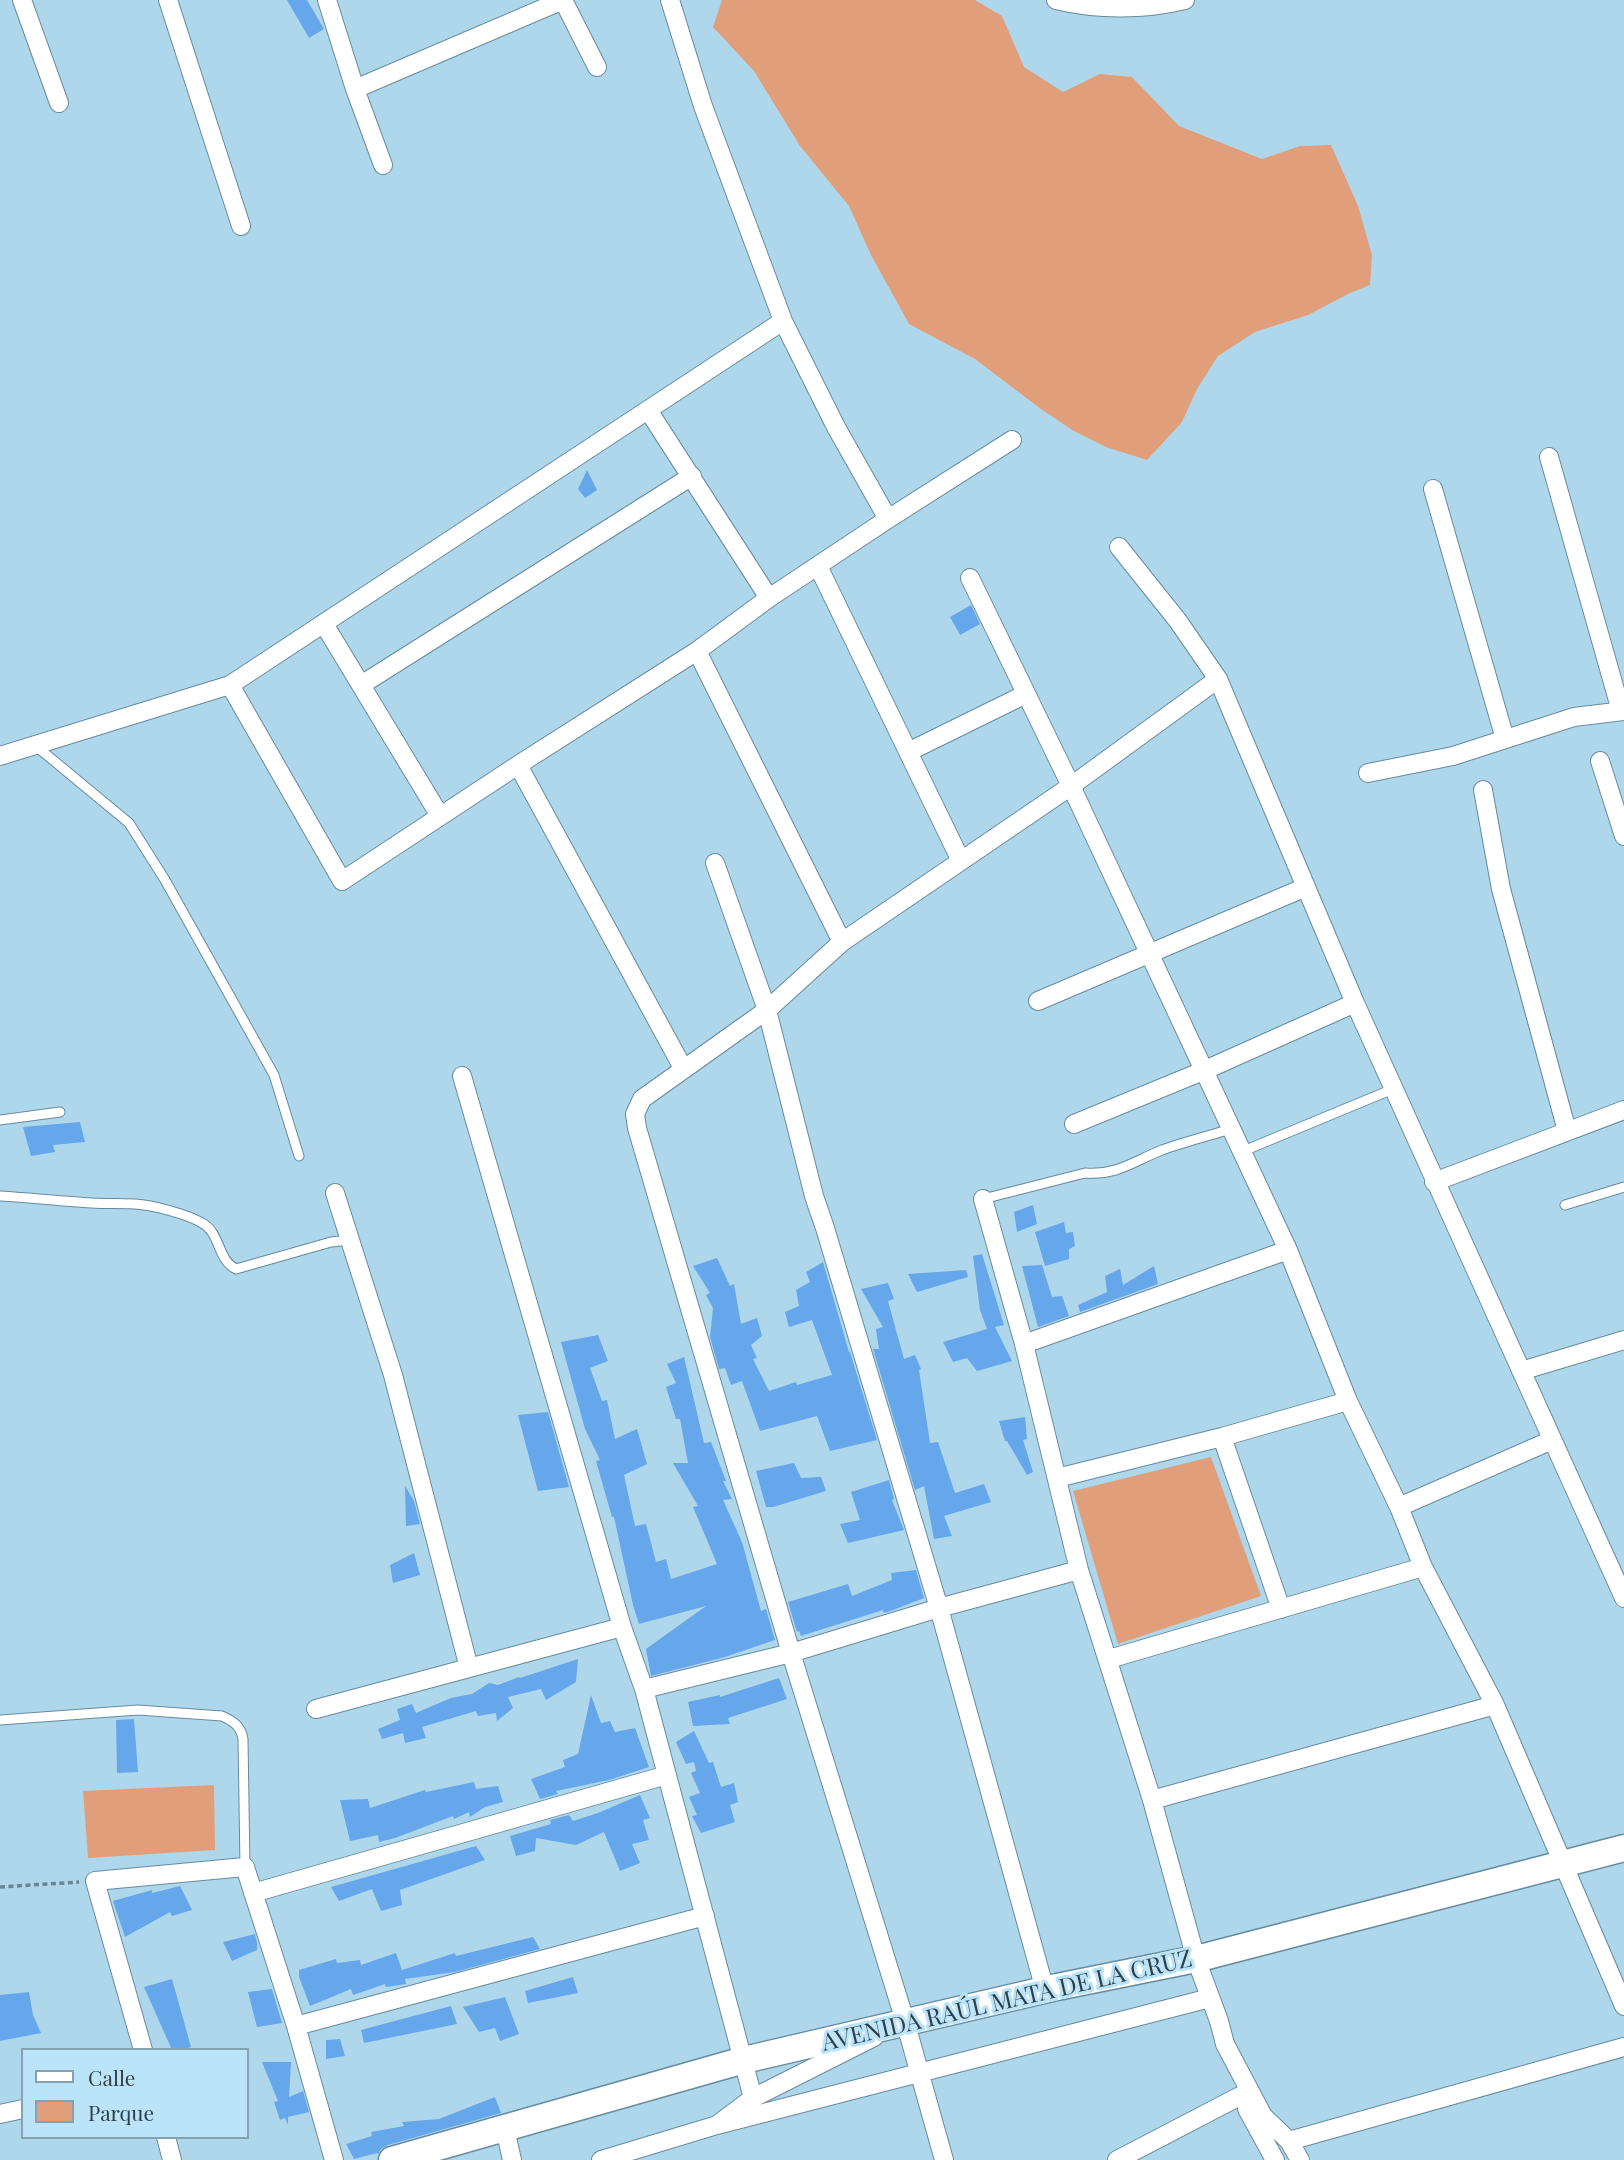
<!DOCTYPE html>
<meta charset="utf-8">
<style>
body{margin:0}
#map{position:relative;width:1624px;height:2160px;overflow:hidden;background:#afd7eb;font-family:"Playfair Display",serif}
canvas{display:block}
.legend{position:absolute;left:21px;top:2048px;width:228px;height:91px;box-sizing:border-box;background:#bce4f9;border:2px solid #84a2b2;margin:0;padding:9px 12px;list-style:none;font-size:21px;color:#2f3f47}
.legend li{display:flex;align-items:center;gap:14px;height:35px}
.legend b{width:35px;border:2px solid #84a2b2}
</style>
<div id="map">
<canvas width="1624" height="2160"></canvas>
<ul class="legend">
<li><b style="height:9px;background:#fff"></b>Calle</li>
<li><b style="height:19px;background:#e09f7a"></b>Parque</li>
</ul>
</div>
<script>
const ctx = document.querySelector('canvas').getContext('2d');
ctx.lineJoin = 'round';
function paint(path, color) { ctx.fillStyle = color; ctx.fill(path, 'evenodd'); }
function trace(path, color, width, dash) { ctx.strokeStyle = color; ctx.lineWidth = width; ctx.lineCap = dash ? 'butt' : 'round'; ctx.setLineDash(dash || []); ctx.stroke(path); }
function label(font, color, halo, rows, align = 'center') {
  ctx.font = font + ' "Playfair Display",serif'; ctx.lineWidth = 6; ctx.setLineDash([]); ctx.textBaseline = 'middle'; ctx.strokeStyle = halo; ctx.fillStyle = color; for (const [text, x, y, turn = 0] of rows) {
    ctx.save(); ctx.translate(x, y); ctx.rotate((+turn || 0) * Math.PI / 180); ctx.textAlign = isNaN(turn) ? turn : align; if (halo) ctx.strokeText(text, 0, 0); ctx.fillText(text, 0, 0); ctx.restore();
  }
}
const green = new Path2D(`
 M722,0H975L1002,16L1024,67L1063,92L1100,74L1132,77L1179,126L1262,159L1300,146L1331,145L1358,206L1372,255L1370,285L1350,293L1308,315L1255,332L1218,356L1197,389L1182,422L1147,460L1106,447L1074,431L1041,409L975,359L909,324L871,255L849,206L800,146L754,71L713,27Z
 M1211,1457L1261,1596L1118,1644L1073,1491Z
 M214,1785L215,1850L88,1858L83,1791Z`);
const building = new Path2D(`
 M287,0H307L324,29L309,38Z
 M587,470L597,490L585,498L578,489Z
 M971,605L980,624L960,635L950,617Z
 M80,1122L85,1142L53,1145L55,1152L31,1156L23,1127Z
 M1033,1205L1037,1224L1017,1232L1014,1212Z
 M1064,1222L1066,1233L1073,1232L1075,1246L1069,1249V1259L1045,1266L1035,1232Z
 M982,1254L1004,1325L995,1327L1012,1361L977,1371L967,1358L953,1362L943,1342L987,1329L980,1310L973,1256Z
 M717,1258L730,1286L734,1284L741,1324L757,1318L762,1336L751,1345L757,1358L753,1359L769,1391L796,1382L797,1385L832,1375L812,1320L789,1327L785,1312L799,1306L796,1290L810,1282L806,1272L823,1262L849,1352H850L877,1440L830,1451L817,1416L760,1431L742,1381L731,1385L725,1368L719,1369L710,1337L713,1308L706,1295L710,1293L693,1266Z
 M1042,1265L1052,1297L1062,1296L1069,1316L1038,1327L1022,1266Z
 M1154,1266L1158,1284L1080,1312L1078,1305L1107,1292L1105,1276L1120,1269L1123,1285Z
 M966,1270L968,1277L917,1292L908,1274Z
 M888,1283L894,1299L888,1301L904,1359L915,1355L921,1369L919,1370L930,1443L938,1442L955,1493L984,1484L991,1502L944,1516L952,1536L934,1539L924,1486L915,1490L873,1349H879L876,1329L883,1327L861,1289Z
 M598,1335L608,1361L590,1368L602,1401L607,1400L615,1439L637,1429L647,1464L624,1475L635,1526L646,1524L656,1562L666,1559L671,1579L717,1564L693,1507L698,1506L673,1463H688L680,1419H676L666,1387L676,1383L667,1364L684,1357L704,1443L711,1442L726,1481H723L732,1499L723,1500L742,1542L761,1611L766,1609L775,1640L725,1657L651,1676L646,1649L706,1606L639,1624L633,1605L614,1517H612L596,1461L600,1460L585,1429L561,1342Z
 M548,1412L569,1487L538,1491L518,1415Z
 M1025,1417L1027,1439L1023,1440L1033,1472L1027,1475L1007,1441H1005L999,1421Z
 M794,1463L801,1478L821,1477L826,1491L773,1507H766L756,1471Z
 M889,1480L894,1499L892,1500L904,1530L848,1543L840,1524L860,1520L851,1492Z
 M405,1486L414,1501L420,1524L406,1526Z
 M414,1553L420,1575L393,1583L390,1565Z
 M916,1570L924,1598L893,1610L884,1613L883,1610L801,1636L799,1631L797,1632L788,1602L848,1584L852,1596L892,1580L891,1573Z
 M578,1659L576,1682L546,1700L541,1689L508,1697L513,1708L497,1721L496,1713L478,1716L476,1711L422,1727L426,1738L405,1743L403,1733L382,1739L378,1729L400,1720L397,1709L412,1704L416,1713L451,1698L472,1694L489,1683L498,1685L519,1677L520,1678Z
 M779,1678L787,1699L728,1718L730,1724L693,1726L688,1702L720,1695V1697Z
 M591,1695L601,1723L610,1721L615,1732L635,1728L649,1767L609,1780L556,1791L558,1794L540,1799L531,1779L565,1767L563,1760L578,1754Z
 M134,1719L138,1772L117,1773L116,1720Z
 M694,1731L709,1763L713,1762L721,1787L734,1783L738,1802L730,1805L735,1822L701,1833L692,1816L697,1815L689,1797L700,1793L691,1773L696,1771L694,1762L686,1764L676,1742Z
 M474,1782L476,1789L498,1786L503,1802L485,1807L470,1817L469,1812L454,1819L453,1816L395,1838L379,1842L378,1835L350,1841L340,1800L368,1799L370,1808L425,1790L426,1792Z
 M640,1795L650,1818L643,1820L649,1840L632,1844L640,1863L620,1871L604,1832L576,1845L536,1838L535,1851L516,1856L510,1836L551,1824L550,1820L569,1815L573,1821L598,1813Z
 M476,1846L485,1860L400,1890L402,1905L381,1911L372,1889L339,1901L331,1887Z
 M180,1886L192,1910L172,1916L170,1912L125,1937L113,1901L152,1890V1893Z
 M255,1934L257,1943V1950L232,1961L223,1942Z
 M533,1937L540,1949L455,1972L405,1979L406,1984L386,1987L385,1984L353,1995L351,1989L310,2006L299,1977V1970L336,1959L337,1963L360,1960L361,1965L396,1953L402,1970L455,1953L456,1956Z
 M573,1977L578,1993L528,2003L525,1991Z
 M172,1979L191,2047L183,2050H172L144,1987Z
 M272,1989L282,2023L257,2027L248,1992Z
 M29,1992L33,2015L41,2033L0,2041V1995Z
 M505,1997L519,2034L500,2041L495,2028L479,2032L463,2007Z
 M451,2006L457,2024L364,2043L361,2030Z
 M340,2039L345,2056L326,2059V2040Z
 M262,2062H291L289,2097L303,2091L309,2112L288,2117V2125L285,2118L280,2120L274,2102L278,2101Z
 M495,2097L501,2113L388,2145L381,2149L378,2154L377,2153L354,2159L346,2144L372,2136L371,2132L404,2126L402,2122L439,2119Z`);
const path = new Path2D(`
 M0,1887L79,1882`);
const lane = new Path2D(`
 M36,746L129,823L165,880L274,1075L299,1156
 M0,1120L60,1112
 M1241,1152L1393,1089
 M0,1196C31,1198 61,1201 92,1203C106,1204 120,1203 135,1204C152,1205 187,1214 202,1223C221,1233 217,1260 236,1269L331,1242L350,1240
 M983,1199L1085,1173C1116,1176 1134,1161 1162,1150C1184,1142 1208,1136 1231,1129
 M1565,1205L1624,1187
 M0,1720L138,1710L222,1716C233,1721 241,1726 243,1739L245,1867`);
const street = new Path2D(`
 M22,0L59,103
 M168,0L241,226
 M327,0L355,89L383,165
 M563,0L597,67
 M670,0L703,106L783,321L836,427L888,519
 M1056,0C1097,10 1144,10 1185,0
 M355,89L563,0
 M648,410L769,598
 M1549,457L1621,711
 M1433,489L1505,739
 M1119,547L1178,621L1218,679L1355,1003L1624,1598
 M818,566L961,861
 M970,578L1071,786L1288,1250L1348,1401L1399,1507L1423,1567L1495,1705L1624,2006
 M324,624L440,816
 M697,651L842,942
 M230,685L342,881L518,765L697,651L769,598L888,519L1012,440
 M361,685L692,476
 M908,752L1026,694
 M0,756L230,685L783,321
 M1600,761L1624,836
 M518,765L683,1068
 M1368,773L1453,756L1574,717L1624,711
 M1483,790L1501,889L1567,1131
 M715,863L767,1010L814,1196L825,1228L939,1608L1045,1990
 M1038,1001L1306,887
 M462,1076L622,1627L644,1689L753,2098
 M1074,1124L1203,1071L1355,1003
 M1434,1182L1624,1110
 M335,1193L393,1375L469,1668
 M983,1199L1024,1344L1079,1570L1152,1800L1196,1959L1219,2021L1225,2044L1263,2116L1289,2141L1300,2160
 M1024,1344L1288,1250
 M1521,1371L1624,1340
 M1222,1437L1281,1609
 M1057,1478L1222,1437L1348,1401
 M1399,1507L1552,1440
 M1109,1659L1423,1567
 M644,1689L791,1653L939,1608L1079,1570
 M316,1709L622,1627
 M1152,1800L1495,1705
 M253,1893L667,1775
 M296,2026L705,1916
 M143,2050L95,1881L245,1867L296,2026L334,2160
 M1247,2109L1275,2160
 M0,2114L23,2109
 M717,2125L1210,1998
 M505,2129L512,2160
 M166,2137L172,2160
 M1289,2141L1624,2047
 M601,2160L717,2125L753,2098L874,2037
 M944,2160L905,2021L791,1653L637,1128L635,1114L642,1099L767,1010L842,942L1071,786L1218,679
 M1117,2160L1240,2096`);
const secondary = new Path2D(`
 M392,2160L744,2060L1057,1987L1196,1959L1624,1848`);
const streetNames = [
 ["AVENIDA RAÚL MATA DE LA CRUZ",1007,2001,-13]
];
paint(green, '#e09f7a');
paint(building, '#66a6ea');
trace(lane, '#668b9e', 11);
trace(street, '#668b9e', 20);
trace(secondary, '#668b9e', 29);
trace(path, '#6a8593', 3.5, [5, 3.5]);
trace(lane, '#fff', 9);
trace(street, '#fff', 18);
trace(secondary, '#fff', 26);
label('24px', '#2f3f47', '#bce4f9', streetNames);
</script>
